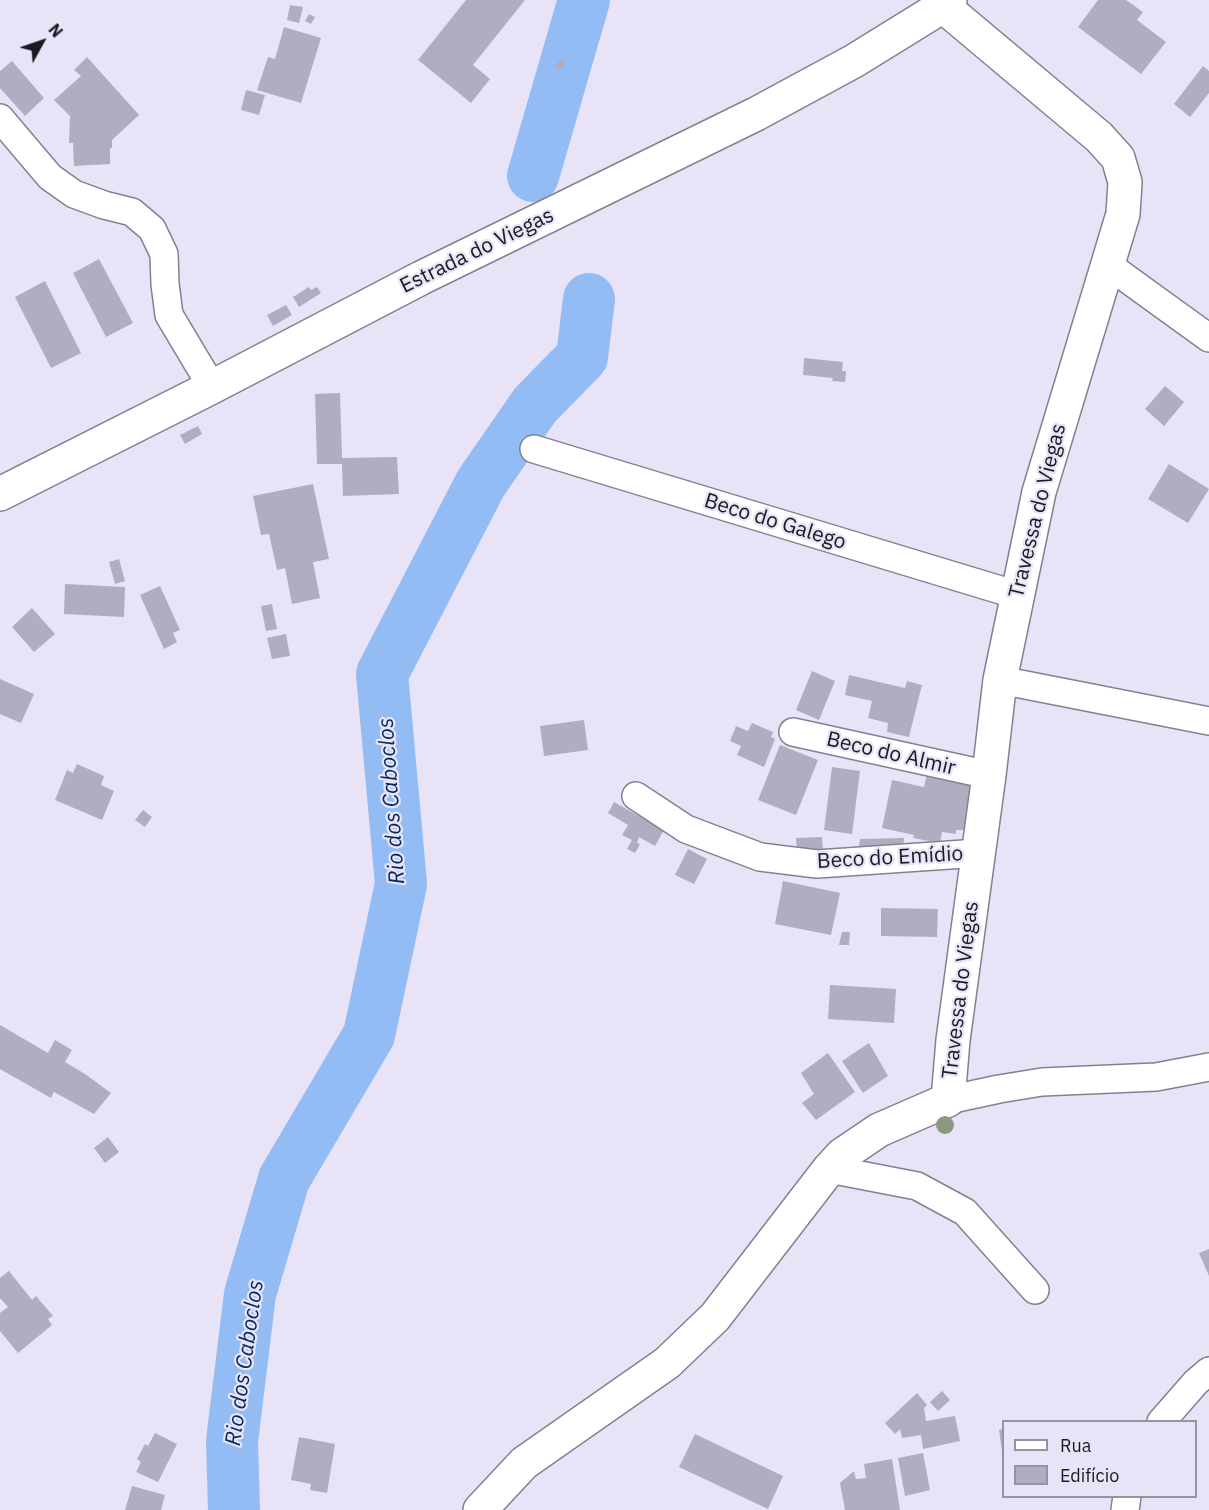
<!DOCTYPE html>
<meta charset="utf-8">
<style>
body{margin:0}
#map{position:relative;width:1209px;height:1510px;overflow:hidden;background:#e9e3f8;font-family:"IBM Plex Sans",sans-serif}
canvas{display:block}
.legend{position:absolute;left:1002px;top:1420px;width:195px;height:78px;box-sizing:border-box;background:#e9e3f8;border:2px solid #9792a2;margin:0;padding:8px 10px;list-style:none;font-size:18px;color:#1b1920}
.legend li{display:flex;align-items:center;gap:12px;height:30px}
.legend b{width:30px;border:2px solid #9792a2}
.north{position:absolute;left:12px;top:12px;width:60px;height:60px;-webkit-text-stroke:4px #e9e3f8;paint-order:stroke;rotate:50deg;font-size:16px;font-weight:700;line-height:24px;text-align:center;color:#1b1920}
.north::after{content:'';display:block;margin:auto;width:21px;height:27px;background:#1b1920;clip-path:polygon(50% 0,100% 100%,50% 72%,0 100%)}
</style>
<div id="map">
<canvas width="1209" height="1510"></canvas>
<ul class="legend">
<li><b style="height:8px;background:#fff"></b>Rua</li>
<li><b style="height:16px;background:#b2acc0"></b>Edifício</li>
</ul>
<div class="north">N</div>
</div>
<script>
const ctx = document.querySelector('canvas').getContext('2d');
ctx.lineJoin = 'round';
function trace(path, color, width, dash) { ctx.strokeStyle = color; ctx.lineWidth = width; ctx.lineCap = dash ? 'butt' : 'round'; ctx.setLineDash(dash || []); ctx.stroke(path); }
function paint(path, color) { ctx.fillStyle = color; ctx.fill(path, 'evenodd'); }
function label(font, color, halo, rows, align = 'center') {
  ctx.font = font + ' "IBM Plex Sans",sans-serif'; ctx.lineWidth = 4.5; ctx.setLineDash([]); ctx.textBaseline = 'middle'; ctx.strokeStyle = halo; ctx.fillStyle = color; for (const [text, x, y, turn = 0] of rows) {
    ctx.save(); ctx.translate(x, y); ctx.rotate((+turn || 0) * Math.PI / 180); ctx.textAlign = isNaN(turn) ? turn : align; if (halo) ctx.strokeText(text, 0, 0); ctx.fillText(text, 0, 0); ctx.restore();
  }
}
const river = new Path2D(`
 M533,176L584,0
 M234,1510L232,1441L250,1294L284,1179L369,1035L401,884L382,674L481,483L535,405L582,357L589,299`);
const building = new Path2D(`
 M466,0H525L473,65L490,79L471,103L418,60Z
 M1098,0H1126L1143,12L1137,20L1166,42L1141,74L1078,27Z
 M290,5L303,7L299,23L287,20Z
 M309,14L315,17L311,24L305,21Z
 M284,27L321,38L301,103L257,90L268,57L275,59Z
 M87,57L139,115L112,140V148H110V164L74,166L73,143H69L70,116L54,100L81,76L74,70Z
 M561,59L566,64L558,71L554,66Z
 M12,61L44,98L25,116L0,88V71Z
 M1203,66L1209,71V93L1190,117L1174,104Z
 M246,90L265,95L259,115L241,110Z
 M99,259L133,323L106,337L73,273Z
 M45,281L81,353L51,368L15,297Z
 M309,287L311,290L317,287L321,293L299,307L293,297Z
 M286,305L292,315L273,326L267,315Z
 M804,358L843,362L842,371H846L845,382L832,381L833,378L803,375Z
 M1165,386L1184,402L1164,426L1145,409Z
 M340,393L342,458L397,457L399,494L343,496L342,464H317L315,394Z
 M198,426L202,434L185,444L180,435Z
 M1169,464L1209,489L1188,523L1148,499Z
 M313,484L329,559L313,562L320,598L292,604L285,568L277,570L269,534L261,535L253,496Z
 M119,559L125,581L115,584L109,562Z
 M65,584L125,587L124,617L64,614Z
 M160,586L180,630L173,633L177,642L164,649L140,595Z
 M272,604L277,629L266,631L261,606Z
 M32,608L55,634L34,652L12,627Z
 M286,634L290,656L272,659L267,638Z
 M812,671L835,681L819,720L796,710Z
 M849,675L905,688L907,681L922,685L909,737L887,732L888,723L868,718L872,701L845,695Z
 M0,679L34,694L21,723L0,714Z
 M584,720L588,750L544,756L540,726Z
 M752,723L773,732L771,737L775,739L764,767L737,755L741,746L730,741L736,726L748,731Z
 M780,745L818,760L796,815L758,800Z
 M77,764L104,776L101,785L114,791L102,820L55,800L67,770L73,773Z
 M832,767L860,771L852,834L824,830Z
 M927,774L973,786L967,830H956V834L942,832L940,843L913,838L914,835L882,828L892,780L924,787Z
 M614,802L664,830L655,846L639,837L637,843L640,844L635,853L627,849L632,840L622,835L628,825L608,813Z
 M143,810L152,817L145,827L135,820Z
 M822,837L823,853L797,854L796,838Z
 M904,838L903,850L858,852L860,839Z
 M688,849L707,859L694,884L675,875Z
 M783,881L840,893L831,935L775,924Z
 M881,908L938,909L937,937L881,936Z
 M842,932H850L849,945H839Z
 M830,985L896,989L894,1023L828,1019Z
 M0,1025L48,1053L55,1040L72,1050L65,1062L85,1074L111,1093L94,1114L54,1092L51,1098L0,1069Z
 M869,1043L888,1076L863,1093L842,1061Z
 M828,1053L855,1092L816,1120L802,1103L814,1094L801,1073Z
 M108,1137L119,1152L105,1163L94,1148Z
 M1209,1249V1276L1199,1253Z
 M9,1271L32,1300L36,1296L53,1316L48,1319L52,1325L18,1353L0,1331V1313L8,1307L0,1298V1278Z
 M942,1391L950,1400L938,1411L930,1402Z
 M917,1393L927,1405L924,1408L926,1421L955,1416L960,1441L923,1449L921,1435L902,1438L900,1429L895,1434L885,1423Z
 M1004,1429V1451H1002L999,1430Z
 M155,1433L177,1444L158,1482L136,1472L141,1462L137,1459L145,1444L148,1446Z
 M695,1434L783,1476L768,1509L679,1467Z
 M299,1437L335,1444L327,1493L310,1490L311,1484L291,1480Z
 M923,1453L930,1490L905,1496L898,1458Z
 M892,1459L900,1510H845L840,1483L854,1471L856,1479L866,1478L864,1464Z
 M132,1486L165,1495L161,1510H125Z`);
const minor = new Path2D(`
 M0,118L50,177L74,194L104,205L132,212L152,229L164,254L165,284L169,315L212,387
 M1108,265L1209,338
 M534,449L1017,595
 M1000,680L1209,721
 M793,732L989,775
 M636,796L686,829L760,857L817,864L979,853
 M948,1100L999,1089L1042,1082L1156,1077L1209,1067
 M829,1169L917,1186L965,1212L1035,1290
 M1161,1422L1196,1382L1209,1371
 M1125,1510L1127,1496`);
const tertiary = new Path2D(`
 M0,494L212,387L421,278L756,114L854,61L943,6L950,0
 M480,1510L524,1463L667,1363L715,1317L829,1169L842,1155L879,1130L948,1100L953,1040L989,775L1000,680L1039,492L1123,214L1125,182L1118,158L1099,137L943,6`);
const trees = [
 [945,1125]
];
const streetNames = [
 ["Estrada do Viegas",477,251,-26],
 ["Travessa do Viegas",1038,511,-76],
 ["Beco do Galego",775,522,17],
 ["Beco do Almir",891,754,13],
 ["Beco do Emídio",890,858,-3],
 ["Travessa do Viegas",961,990,-83]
];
const waterNames = [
 ["Rio dos Caboclos",392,801,-94],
 ["Rio dos Caboclos",245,1363,-82]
];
trace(river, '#94bcf4', 52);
paint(building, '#b2acc0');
trace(minor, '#857f92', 30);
trace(tertiary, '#857f92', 36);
trace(minor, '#fff', 27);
trace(tertiary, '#fff', 33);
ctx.fillStyle = '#8d997e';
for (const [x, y] of trees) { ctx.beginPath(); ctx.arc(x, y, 9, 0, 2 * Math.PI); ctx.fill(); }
label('21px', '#1b1920', '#e9e3f8', streetNames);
label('italic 22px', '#012959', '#e9e3f8', waterNames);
</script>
